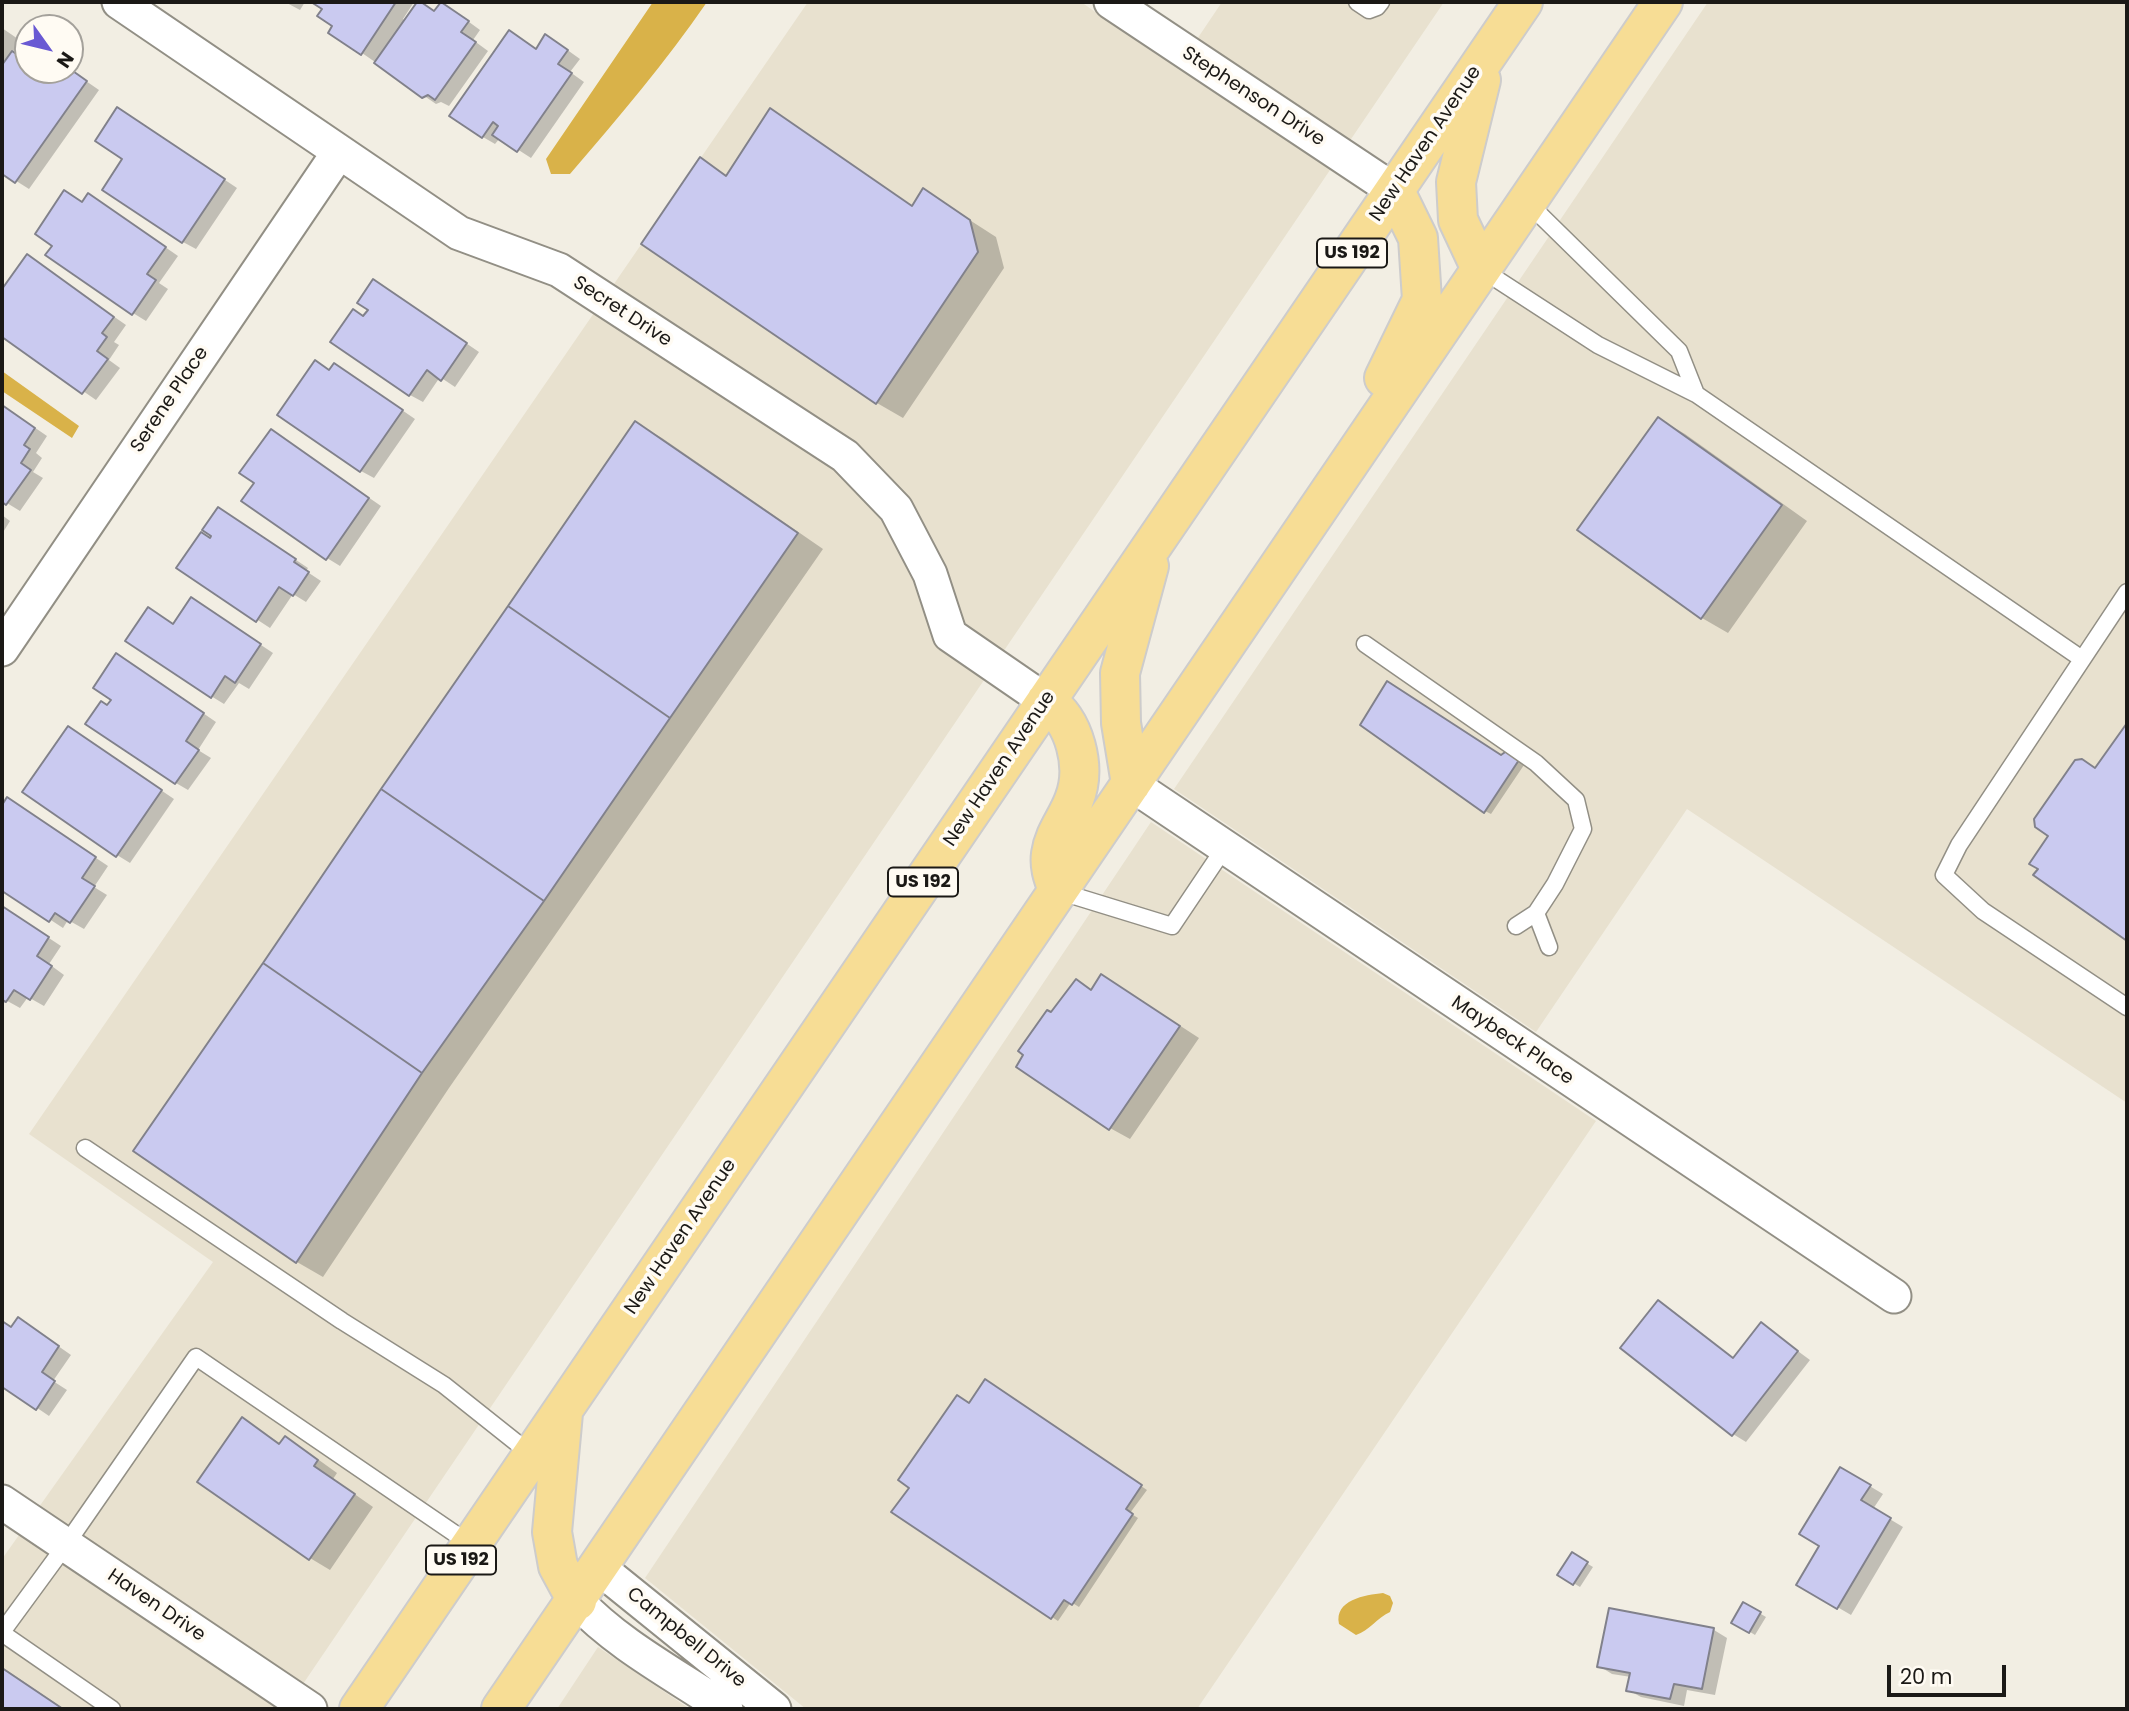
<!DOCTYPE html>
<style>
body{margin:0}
#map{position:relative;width:2129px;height:1711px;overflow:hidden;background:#f2eee3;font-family:Poppins,sans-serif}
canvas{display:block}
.frame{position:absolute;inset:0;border:4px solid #1b1916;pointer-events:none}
.north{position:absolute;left:14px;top:14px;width:70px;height:70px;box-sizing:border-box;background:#fffbf3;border:2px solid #a4a19b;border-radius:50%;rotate:124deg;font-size:19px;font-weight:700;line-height:28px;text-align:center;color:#1b1916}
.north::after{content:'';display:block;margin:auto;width:24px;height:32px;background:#6959d3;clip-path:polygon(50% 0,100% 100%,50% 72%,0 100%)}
.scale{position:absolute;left:1887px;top:1665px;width:119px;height:32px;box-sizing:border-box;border:4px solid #1b1916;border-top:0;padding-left:9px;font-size:21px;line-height:24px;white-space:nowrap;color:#1b1916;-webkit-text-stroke:5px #fffbf3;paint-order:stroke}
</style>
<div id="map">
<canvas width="2129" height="1711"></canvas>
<div class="frame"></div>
<div class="north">N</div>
<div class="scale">20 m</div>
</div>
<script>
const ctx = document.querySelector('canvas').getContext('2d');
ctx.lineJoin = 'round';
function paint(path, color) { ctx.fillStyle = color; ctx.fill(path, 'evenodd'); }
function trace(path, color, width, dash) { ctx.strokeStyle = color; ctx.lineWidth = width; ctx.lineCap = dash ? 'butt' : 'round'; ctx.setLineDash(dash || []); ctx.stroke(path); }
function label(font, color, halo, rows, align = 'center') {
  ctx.font = font + ' Poppins,sans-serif'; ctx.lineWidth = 7; ctx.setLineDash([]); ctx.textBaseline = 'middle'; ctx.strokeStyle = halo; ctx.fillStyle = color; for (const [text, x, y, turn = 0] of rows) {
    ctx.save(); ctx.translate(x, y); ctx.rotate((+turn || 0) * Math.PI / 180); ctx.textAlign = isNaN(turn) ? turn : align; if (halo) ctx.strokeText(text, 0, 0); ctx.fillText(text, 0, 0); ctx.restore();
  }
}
const built = new Path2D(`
 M808,2H1081L1160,57L1172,62L1187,54L1222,2H1444L286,1709H2V1559L213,1262L29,1134Z
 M1708,2H2127V1103L1687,809L1536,1032L1174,789Z
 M1151,822L1596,1121L1197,1709H806L645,1578Z
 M598,1647L690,1709H557Z`);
const water = new Path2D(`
 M653,2H707C666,62 618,118 570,174H551L546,159Z
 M2,371L79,426L72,438L2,391Z
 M1383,1593L1390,1596L1393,1603L1390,1612C1377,1618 1369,1631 1356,1635L1339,1624C1334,1600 1365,1595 1383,1593Z`);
const shadow = new Path2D(`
 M285,2H305L300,10Z
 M314,2H414L403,19L405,21L435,12L454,11L480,30L473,40L488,51L449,106L441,102L436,104L362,53L334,26L324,8Z
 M2,28L21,41L12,53L28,63V70H70L99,90L29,189L2,172Z
 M559,44L580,59L570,72L584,82L531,158L500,138L495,144L483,137L537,50Z
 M770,111L794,125V127L918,212L923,190L996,237L1004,268L903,418L877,403L700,160L728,176Z
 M131,117L237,188L196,249L183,242L125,159Z
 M102,203L178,256L159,283L168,289L146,321L133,313L54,246L83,204Z
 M27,256L126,325L114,342L119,345L109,360L120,368L96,400L2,335V292Z
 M387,289L479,352L455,387L440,377L423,402L410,395L364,318Z
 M330,372L348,373L415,419L374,478L361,471Z
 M2,405L47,436L36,453L42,458L33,472L43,478L20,511L2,500Z
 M1659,419L1685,434L1807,521L1728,633L1702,618L1579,530Z
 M636,423L662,438L823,549L449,1088L323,1277L297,1262Z
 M284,439L381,506L340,566L327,558Z
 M2,515L10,521L2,534Z
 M232,517L308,568L306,571L321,581L306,602L293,594L270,628L178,568L211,540Z
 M204,607L273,653L249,689L239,683L224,704L211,696L175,625Z
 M130,663L216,722L198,750L211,758L188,790L176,783L108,707Z
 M2127,726V939L2035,875L2097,770Z
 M81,736L174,799L130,863L117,855Z
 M1514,756L1524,765L1491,814L1485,811Z
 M8,799L108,866L94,887L107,895L84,929L68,920L63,928L2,888V808Z
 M2,907L61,946L49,964L64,975L44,1006L28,997L20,1008L2,998Z
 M1076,981L1092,991L1122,988L1199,1038L1130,1139L1110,1128Z
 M1658,1302L1734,1359L1761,1324L1810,1360L1746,1442L1733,1434L1623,1348Z
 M2,1322L12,1328L31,1327L71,1355L53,1381L67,1390L49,1416L2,1384Z
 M991,1385L1147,1490L1130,1513L1138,1518L1079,1607L1071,1602L1058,1621L894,1512Z
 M242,1419L281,1444L285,1438L305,1450L337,1473L333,1479L373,1507L330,1570L310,1558Z
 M1841,1469L1883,1494L1873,1509L1903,1527L1851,1615L1798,1584L1821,1546Z
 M1573,1555L1593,1567L1580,1587L1560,1575Z
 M1744,1604L1766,1617L1755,1635L1734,1622Z
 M1610,1610L1714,1630L1727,1638L1715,1695L1687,1690L1684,1706L1641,1697L1628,1690L1631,1677L1612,1674L1599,1666Z
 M2,1667L64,1709H2Z`);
const building = new Path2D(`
 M311,2H396L361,55L328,33L332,26L317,16L322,9Z
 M417,2H421L434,11L441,2L469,21L461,32L476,42L435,100L428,95L422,98L374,63Z
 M509,30L536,49L545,34L568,50L558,64L572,73L517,152L492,135L498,126L493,122L482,138L449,116Z
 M12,51L28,62V70L70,69L87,81L15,183L2,174V65Z
 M117,107L225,179L182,243L102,190L122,159L95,141Z
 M770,108L912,206L923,188L970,220L978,252L876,404L641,244L700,157L726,176Z
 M64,190L82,202L88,193L166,247L147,274L156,280L132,315L45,255L52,246L35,234Z
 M27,254L114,317L102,333L107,337L97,351L108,359L82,394L2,337V289Z
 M373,279L467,343L441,381L427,370L409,396L330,342L353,309L363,316L368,310L357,303Z
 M315,360L329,370L334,363L403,410L360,472L277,415Z
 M2,405L35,428L24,445L30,449L21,463L31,470L6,505L2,502Z
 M1658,417L1782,505L1701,619L1577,530Z
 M635,421L798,533L670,718L508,606Z
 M271,429L369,498L326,560L241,501L254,483L239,473Z
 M218,507L296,559L294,562L309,572L293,596L279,587L256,622L176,568L201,532L210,538L211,536L202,530Z
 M191,597L261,644L235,683L225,676L211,698L125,641L148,607L173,624Z
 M508,606L670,718L544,901L381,789Z
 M116,653L204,713L186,741L199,750L175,784L85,724L101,701L107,705L111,700L93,688Z
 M1387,681L1501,755L1508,750L1519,760L1484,813L1360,725Z
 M2127,723V941L2033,875L2038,869L2029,864L2048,836L2035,827L2034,819L2075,760L2082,759L2095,768Z
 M68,726L162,790L116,857L22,792Z
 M381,789L544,901L422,1073L263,963Z
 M7,797L96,857L82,878L95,886L70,923L55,913L49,922L2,891V805Z
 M2,906L49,937L37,956L52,966L30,1000L14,990L6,1002L2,1000Z
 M263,963L422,1073L296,1263L133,1151Z
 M1101,974L1180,1026L1109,1130L1016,1067L1023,1055L1018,1051L1047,1010L1051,1012L1076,979L1091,990Z
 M1658,1300L1733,1358L1761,1322L1798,1351L1732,1436L1620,1348Z
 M18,1317L59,1346L42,1372L55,1381L36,1410L2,1387V1321L11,1327Z
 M985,1379L1142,1485L1126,1509L1133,1514L1072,1605L1064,1600L1051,1619L891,1512L909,1488L898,1480L957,1395L969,1403Z
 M242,1417L279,1444L285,1436L318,1460L314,1466L355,1494L309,1560L197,1482Z
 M1840,1467L1871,1485L1861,1500L1891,1518L1837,1609L1796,1585L1819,1546L1799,1534Z
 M1572,1552L1588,1562L1573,1585L1557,1575Z
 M1743,1602L1761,1612L1749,1633L1731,1623Z
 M1609,1608L1714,1628L1702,1689L1674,1684L1670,1699L1626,1691L1630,1673L1597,1667Z
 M2,1668L63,1709H2Z`);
const lane = new Path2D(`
 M1357,2L1369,10L1377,7L1381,2
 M1527,202L1679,351L1696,394
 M1481,269L1598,345L1696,394L2082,659
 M2127,592L1959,845L1944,875L1983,911L2127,1007
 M1365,644L1536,763L1576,800L1583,829L1555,884L1536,913L1549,947
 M1058,891L1172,926L1225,847
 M1516,926L1536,913
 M85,1148L342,1321L444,1385L532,1455
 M2,1632L65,1546L196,1357L470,1544
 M2,1633L112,1709`);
const street = new Path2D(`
 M119,2L459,233L559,270L845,456L896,509L930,574L950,635L1046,701
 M1111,2L1395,191
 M2,649L339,152
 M1131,784L1894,1296
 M2,1502L310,1709
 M598,1567L774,1709
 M577,1601C618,1645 676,1675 726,1709`);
const primary = new Path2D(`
 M1481,80L1456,182L1458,220L1481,269
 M1384,378L1422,300L1418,238L1395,191
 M1046,701C1075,721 1087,767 1074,800C1067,819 1054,833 1051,854C1049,868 1054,879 1058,891
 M1131,784L1121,723L1120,673L1149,566
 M563,1413L552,1532L558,1566L577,1601
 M359,1709L1523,2
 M501,1709L1663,2`);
const shields = [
 [1352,253,70],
 [923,882,70],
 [461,1560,70]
];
const shieldNames = [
 ["US 192",1352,253],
 ["US 192",923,882],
 ["US 192",461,1560]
];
const streetNames = [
 ["Stephenson Drive",1253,97,33],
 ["New Haven Avenue",1426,144,-56],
 ["Secret Drive",622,312,33],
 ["Serene Place",170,400,-56],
 ["New Haven Avenue",1000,769,-56],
 ["Maybeck Place",1512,1041,34],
 ["New Haven Avenue",681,1237,-56],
 ["Haven Drive",156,1606,34],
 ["Campbell Drive",686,1638,39]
];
paint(built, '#e8e1cf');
paint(water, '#d9b249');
paint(shadow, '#0003');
paint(building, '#cacaf0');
trace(building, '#81818b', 2);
trace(lane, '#928f85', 19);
trace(street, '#928f85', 37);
trace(primary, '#cdcccc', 42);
trace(lane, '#fff', 16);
trace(street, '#fff', 33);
trace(primary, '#f7dd95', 38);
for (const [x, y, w] of shields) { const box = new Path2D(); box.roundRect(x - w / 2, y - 14.5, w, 29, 5); ctx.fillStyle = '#fffbf3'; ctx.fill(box); trace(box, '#1b1916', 2); }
label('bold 18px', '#1b1916', null, shieldNames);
label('19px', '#1b1916', '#fffbf3', streetNames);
</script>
